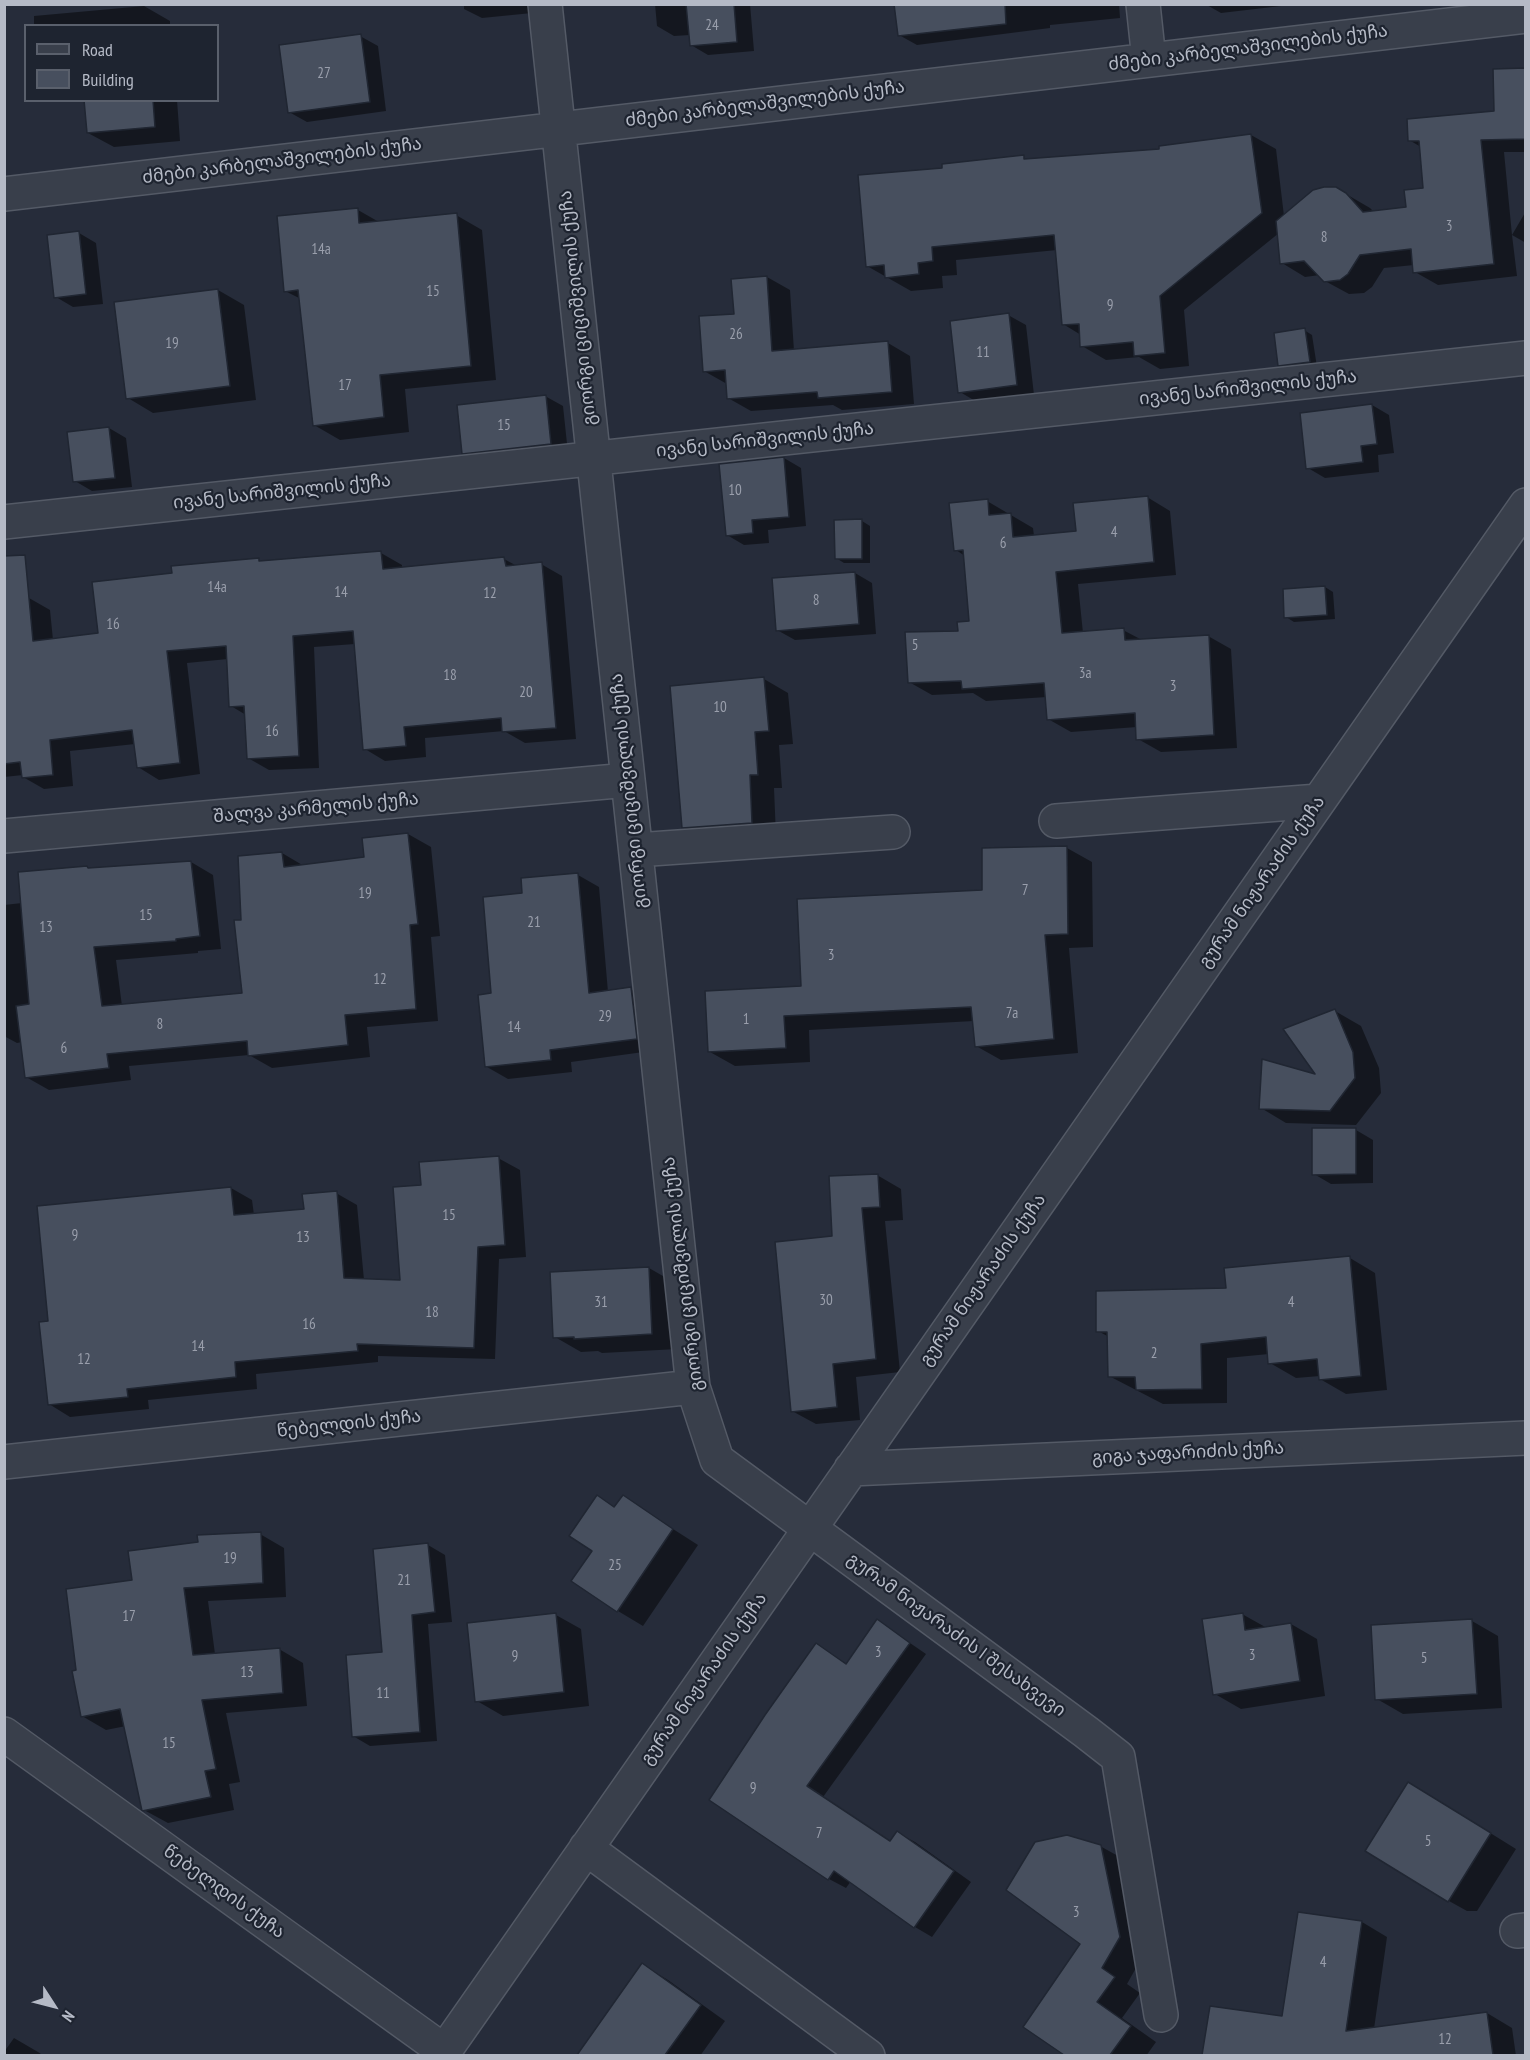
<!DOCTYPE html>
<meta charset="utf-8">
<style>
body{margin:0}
#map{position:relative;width:1530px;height:2060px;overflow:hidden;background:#262c3a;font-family:"PT Sans Narrow",sans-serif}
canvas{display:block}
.frame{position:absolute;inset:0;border:6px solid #b5bac6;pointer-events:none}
.legend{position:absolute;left:24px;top:24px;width:195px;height:78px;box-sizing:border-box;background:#1e2430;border:2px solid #5a606c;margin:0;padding:8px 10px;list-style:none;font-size:18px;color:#b5bac6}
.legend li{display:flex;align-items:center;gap:12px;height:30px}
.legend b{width:30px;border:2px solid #5a606c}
.north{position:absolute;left:24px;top:1976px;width:60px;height:60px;-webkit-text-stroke:4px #1e2430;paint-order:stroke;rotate:126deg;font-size:16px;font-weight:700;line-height:24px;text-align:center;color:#b5bac6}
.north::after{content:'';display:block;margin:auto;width:21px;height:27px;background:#b5bac6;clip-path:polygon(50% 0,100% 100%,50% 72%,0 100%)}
</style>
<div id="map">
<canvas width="1530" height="2060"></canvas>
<div class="frame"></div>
<ul class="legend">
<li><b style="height:8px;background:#393f4b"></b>Road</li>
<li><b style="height:16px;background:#474f5e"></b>Building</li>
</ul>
<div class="north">N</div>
</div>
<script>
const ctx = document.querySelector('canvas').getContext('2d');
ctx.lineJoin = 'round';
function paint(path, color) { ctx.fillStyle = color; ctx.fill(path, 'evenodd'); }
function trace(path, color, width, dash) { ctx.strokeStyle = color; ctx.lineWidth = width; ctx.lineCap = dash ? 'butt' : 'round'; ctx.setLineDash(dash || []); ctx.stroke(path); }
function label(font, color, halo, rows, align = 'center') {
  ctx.font = font + ' "PT Sans Narrow","Noto Sans Georgian",sans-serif'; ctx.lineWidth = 4.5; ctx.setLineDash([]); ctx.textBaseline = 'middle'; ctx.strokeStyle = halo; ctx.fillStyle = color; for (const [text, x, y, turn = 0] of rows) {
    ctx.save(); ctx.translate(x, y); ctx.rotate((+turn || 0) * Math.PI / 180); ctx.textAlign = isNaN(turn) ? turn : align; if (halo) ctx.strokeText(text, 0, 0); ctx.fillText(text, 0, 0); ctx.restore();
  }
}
const shadow = new Path2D(`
 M464,4H531L532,13L482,18L464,9Z
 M655,4H750L754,51L708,55L691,45L690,35L674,36L657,26Z
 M896,4H1119L1120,18L1050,25V28L917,45L899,35Z
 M1205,4H1281V6L1221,13Z
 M144,6L170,21V26H34V16Z
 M360,36L378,46L386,111L307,122L289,112Z
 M1526,69V152H1504L1512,235L1526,211V243L1512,235L1517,276L1438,285L1415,272L1414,265L1384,268L1372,287L1364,293L1349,294L1325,281L1320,275L1305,277L1282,263L1279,233L1184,310L1189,366L1160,369L1139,357L1106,360L1082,346L1081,335L1063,324L1057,250L956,260L957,275L942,276L943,288L911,291L867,266L944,169L1023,157L1029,161L1161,150L1251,135L1276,149L1284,216L1346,194L1370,208L1374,212L1408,208L1425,189L1421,147L1409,140L1496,112Z
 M86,100H177L180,141L114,147L88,133Z
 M358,210L379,222L456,215L482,230L496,380L405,389L409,432L340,440L314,425L301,299L285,291Z
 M79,233L96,243L103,304L73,307L56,297Z
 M767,277L790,290L794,351L888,343L910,356L914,404L842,410L833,405L751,411L728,398L727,384L704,371L735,315Z
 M218,290L244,305L256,400L153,413L128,398L116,304Z
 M1008,315L1026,325L1034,395L977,402L960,392Z
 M1304,330L1312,335L1317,367L1288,370L1280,365Z
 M545,396L563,406L568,453L481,463L463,453Z
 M1372,405L1389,415L1394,453L1378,455L1379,472L1325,478L1308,468Z
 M109,428L126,438L132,487L92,491L75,481Z
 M784,458L801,468L806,526L768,530L769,543L744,545L727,535Z
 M1147,497L1170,511L1176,575L1078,584L1083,633L1123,630L1142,640L1208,636L1231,649L1237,748L1161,752L1138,739L1137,727L1071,732L1048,719L1047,697L986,701L973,693L932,695L909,682L971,622L965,556L956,550L987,501L1033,528L1034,536L1078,532Z
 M862,521L870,526V563H844L836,558Z
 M381,553L402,565V568L504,559L517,566L541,564L562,576L576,739L525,743L504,731L425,738L426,757L385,761L365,749L355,644L314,647L319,768L269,770L248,758L246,715L231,706L228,659L187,663L200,774L159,780L138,767L135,744L70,751L73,786L44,789L23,777V775L4,777V601L29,598L50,610L53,640L100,634L173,574L258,560L263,562Z
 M855,573L872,583L876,634L795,640L777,630Z
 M1325,587L1333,592L1335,619L1294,622L1286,617Z
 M764,679L788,693L793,744L779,745L782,788H774L776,836L707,841L683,827Z
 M408,834L431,847L440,936L431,937L438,1021L367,1027L370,1057L272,1068L249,1055L129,1066L131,1080L49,1090L26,1077L22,1042L17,1043L4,1036V905L22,903L87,867L91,870L191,862L213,875L221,949L198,951V953L116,960L122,1006L243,995V921L282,853L304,866L366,859Z
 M1067,848L1092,862L1093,947L1069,948L1078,1053L1001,1060L976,1046L974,1021L809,1030L810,1062L735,1066L710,1052L802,988Z
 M578,875L599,887L608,992L631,989L652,1001L658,1050L571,1062L572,1072L508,1079L487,1067L493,995L524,895Z
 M1335,1011L1361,1026L1379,1068L1381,1093L1356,1125L1286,1123L1261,1108L1318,1077Z
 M1356,1130L1373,1140V1183L1331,1184L1314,1174Z
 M498,1158L520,1170L526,1257L499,1259L495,1359L378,1356V1362L256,1374L257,1389L148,1400L149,1409L70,1417L49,1404L50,1322L231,1188L252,1200L254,1215L305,1210L336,1193L357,1205L364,1280L401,1282L423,1186Z
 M877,1175L901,1189L903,1220L885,1221L900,1372L856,1377L860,1420L816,1424L792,1411L834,1237Z
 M1350,1258L1375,1273L1387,1390L1346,1394L1320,1379V1376L1296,1378L1270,1363L1269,1354L1227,1358V1403L1163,1404L1109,1376V1337L1098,1331L1228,1290Z
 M649,1268L675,1283L678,1349L602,1353L598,1351L581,1352L555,1337Z
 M598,1497L616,1508L623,1497L698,1545L643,1626L618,1611L594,1551Z
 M260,1534L284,1548L286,1597L208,1601L215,1654L279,1649L303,1663L307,1706L226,1713L240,1782L229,1784L234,1810L168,1823L144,1810L126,1726L106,1730L82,1716L78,1671L134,1581Z
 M428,1545L445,1555L452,1622L428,1624L437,1741L370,1746L353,1736L384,1654Z
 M1242,1614L1267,1628L1291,1624L1317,1639L1325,1696L1241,1709L1215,1694Z
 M556,1615L581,1629L589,1706L503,1716L477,1701Z
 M878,1621L926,1654L823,1797L891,1842L898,1833L915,1842L971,1882L932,1937L915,1927L851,1881L846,1888L829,1879L711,1799L817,1645L847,1664Z
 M1472,1621L1498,1636L1502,1708L1403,1714L1377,1699L1373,1626Z
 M1434,1798L1516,1849L1477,1911H1467L1440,1896Z
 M1100,1846L1127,1861L1145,1952L1127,1984L1140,1993L1122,2018L1156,2042L1146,2056H1067L1025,2027L1082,1944Z
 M1362,1922L1387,1937L1373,2036L1388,2045L1387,2056L1204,2055L1284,2018Z
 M643,1965L668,1980L725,2021L700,2056H580Z
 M1487,2013L1512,2028L1516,2056H1403L1399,2025Z
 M14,2038L38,2052L44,2056H4V2052Z`);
const building = new Path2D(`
 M686,4H734L737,42L690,46Z
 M894,4H1005L1006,24L898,36Z
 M361,34L370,102L288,113L279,45Z
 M1526,68V139L1481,140L1494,264L1413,273L1411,249L1360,255L1348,274L1340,280L1324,282L1304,261L1280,264L1276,221L1313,190L1324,187H1336L1346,193L1363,212L1406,207L1404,190L1423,188L1419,141H1408L1407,119L1494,111L1493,69Z
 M84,100H153L155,127L87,133Z
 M1251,134L1262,213L1160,296L1165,353L1134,356L1133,342L1080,347L1079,324L1062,325L1054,235L932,247L933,261L918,263L919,274L885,278L884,265L866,267L858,175L942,168V164L1024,155V159L1159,149V146Z
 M358,208L359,223L457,213L471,366L380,375L384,417L313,426L298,290L284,292L277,216Z
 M79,231L86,294L54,298L47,235Z
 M767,276L772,351L888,341L892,392L818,398L817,392L727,399L725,370L703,372L699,316L734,314L731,279Z
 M218,289L230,386L126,399L114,302Z
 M1009,313L1017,385L958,393L950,321Z
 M1305,328L1310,362L1278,366L1274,333Z
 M546,395L551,444L462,454L457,405Z
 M1372,404L1377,444L1361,446L1363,462L1306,469L1300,413Z
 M109,427L115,478L73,482L67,432Z
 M784,457L789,517L752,520L753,533L726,536L719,464Z
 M1148,496L1154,562L1056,572L1062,633L1124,628L1125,640L1209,635L1214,735L1136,740L1135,713L1047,720L1044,683L962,689L961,681L908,683L905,632L958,631L957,622L969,621L963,550L954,551L949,503L988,499L989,515L1011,513L1013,537L1076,531L1073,503Z
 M862,519V559H835L834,520Z
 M381,551L383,569L504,557L506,566L542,562L556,728L502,732L501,718L404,727L406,746L363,750L353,631L293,636L299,756L247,759L244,706L229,707L226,646L167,651L180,763L137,768L132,730L50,740L53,775L22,778L20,762L4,764V556L25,555L33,641L98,633L92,582L172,573L171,566L259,558V561Z
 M855,572L859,624L776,631L772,578Z
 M1325,586L1327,615L1284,618L1283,589Z
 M764,677L769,731L755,732L758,775H750L752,823L682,828L670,686Z
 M408,833L418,924L410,925L416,1009L345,1015L348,1045L248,1056L247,1041L107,1054L109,1068L25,1078L16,1006L29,1004L18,872L87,866L88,868L191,861L200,936L176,939V941L94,947L102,1006L242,993L234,920H241L238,856L282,852L284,867L364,857L362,838Z
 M1067,846L1068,934L1045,935L1054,1039L975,1047L971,1007L784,1016L786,1048L708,1052L705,991L801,986L797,899L982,890V848Z
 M578,873L589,993L631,987L637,1039L550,1050L551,1060L485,1067L478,995L491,993L483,897L522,893L521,878Z
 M1335,1009L1353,1052L1355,1078L1330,1111L1259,1109L1262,1059L1315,1074L1283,1029Z
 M1312,1128H1356V1174L1312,1175Z
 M499,1156L505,1245L478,1247L474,1348L357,1344L358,1351L235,1362L236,1377L127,1389L128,1397L48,1405L39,1322L48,1321L37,1206L231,1187L234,1215L304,1209L302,1194L337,1191L344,1278L400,1280L393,1187L421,1185L419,1162Z
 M878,1174L880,1207L862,1208L876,1359L833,1364L837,1407L791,1412L775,1242L832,1236L829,1176Z
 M1350,1256L1361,1376L1319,1380L1317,1359L1268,1364L1266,1337L1201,1344L1202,1389L1136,1390L1135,1377H1108L1107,1332H1096V1291L1226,1288L1224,1268Z
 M649,1267L652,1334L574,1339V1337L553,1338L550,1272Z
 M597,1495L614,1507L623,1495L673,1529L617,1612L571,1581L592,1551L569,1536Z
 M261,1532L263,1583L184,1588L193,1655L280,1648L283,1693L202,1700L216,1769L205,1771L211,1797L142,1811L120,1709L81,1717L72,1671L76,1670L66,1589L132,1580L128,1551L198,1542L197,1535Z
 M428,1543L435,1612L412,1615L420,1732L352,1737L346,1655L382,1652L373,1549Z
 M556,1613L564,1692L475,1702L467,1623Z
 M1243,1613L1245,1630L1291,1623L1300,1681L1213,1695L1202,1619Z
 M877,1619L910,1643L807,1786L890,1841L897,1831L954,1871L914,1928L834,1871L828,1880L709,1800L765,1715L816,1643L846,1664Z
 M1472,1619L1477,1694L1375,1700L1371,1625Z
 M1408,1782L1491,1833L1448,1902L1365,1851Z
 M1067,1835L1101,1845L1120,1937L1102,1968L1115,1977L1097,2002L1131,2026L1110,2055H1064L1023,2027L1080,1944L1006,1890L1035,1842Z
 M1298,1912L1362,1921L1346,2031L1487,2012L1493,2055H1202L1210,2006L1282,2016Z
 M642,1963L701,2005L665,2055H577Z`);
const minor = new Path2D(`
 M545,4L693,1387L717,1460L1086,1732L1118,1757L1161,2015
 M1143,4L1149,60
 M4,194L1526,16
 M4,522L1526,358
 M1056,821L1319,801
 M4,836L628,780
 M636,850L893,832
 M4,1462L693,1387
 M851,1469L1526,1438
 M4,1734L444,2051
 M586,1848L868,2056
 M1517,1931L1526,1930
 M441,2056L1526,505`);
const numberNames = [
 ["24",712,26],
 ["27",324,74],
 ["3",1449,227],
 ["8",1324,238],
 ["14a",321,250],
 ["15",433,292],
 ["9",1110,306],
 ["26",736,335],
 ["19",172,344],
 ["11",983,353],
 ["17",345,386],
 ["15",504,426],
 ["10",735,491],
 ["4",1114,533],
 ["6",1003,544],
 ["14a",217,588],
 ["14",341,593],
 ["12",490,594],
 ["8",816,601],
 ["16",113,625],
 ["5",915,646],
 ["3a",1085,674],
 ["18",450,676],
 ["3",1173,687],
 ["20",526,693],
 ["10",720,708],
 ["16",272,732],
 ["7",1025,891],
 ["19",365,894],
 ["15",146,916],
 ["21",534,923],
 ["13",46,928],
 ["3",831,956],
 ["12",380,980],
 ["7a",1012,1014],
 ["29",605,1017],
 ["1",746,1020],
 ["8",160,1025],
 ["14",514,1028],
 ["6",64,1049],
 ["15",449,1216],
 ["9",75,1236],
 ["13",303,1238],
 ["30",826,1301],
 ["31",601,1303],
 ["4",1291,1303],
 ["18",432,1313],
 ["16",309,1325],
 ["14",198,1347],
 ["2",1154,1354],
 ["12",84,1360],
 ["19",230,1559],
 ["25",615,1566],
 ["21",404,1581],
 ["17",129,1617],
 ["3",878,1653],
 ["3",1252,1656],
 ["9",515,1657],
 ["5",1424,1659],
 ["13",247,1673],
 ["11",383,1694],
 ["15",169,1744],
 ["9",753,1789],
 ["7",819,1834],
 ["5",1428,1842],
 ["3",1076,1913],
 ["4",1323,1963],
 ["12",1445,2040]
];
const streetNames = [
 ["ძმები კარბელაშვილების ქუჩა",1248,48,-7],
 ["ძმები კარბელაშვილების ქუჩა",765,104,-7],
 ["ძმები კარბელაშვილების ქუჩა",282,161,-7],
 ["გიორგი ციციშვილის ქუჩა",578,308,-96],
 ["ივანე სარიშვილის ქუჩა",1248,388,-6],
 ["ივანე სარიშვილის ქუჩა",765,440,-6],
 ["ივანე სარიშვილის ქუჩა",282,492,-6],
 ["გიორგი ციციშვილის ქუჩა",629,791,-96],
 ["შალვა კარმელის ქუჩა",316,808,-5],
 ["გურამ ნიჟარაძის ქუჩა",1262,882,-55],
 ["გიორგი ციციშვილის ქუჩა",683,1274,-97],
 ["გურამ ნიჟარაძის ქუჩა",983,1280,-55],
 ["წებელდის ქუჩა",349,1424,-6],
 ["გიგა ჯაფარიძის ქუჩა",1188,1453,-3],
 ["გურამ ნიჟარაძის I შესახვევი",956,1635,36],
 ["გურამ ნიჟარაძის ქუჩა",704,1679,-55],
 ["წებელდის ქუჩა",224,1892,36]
];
paint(shadow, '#0007');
paint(building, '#474f5e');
trace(building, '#202632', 1.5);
trace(minor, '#545a66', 36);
trace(minor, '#393f4b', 33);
label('15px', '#9a9fac', null, numberNames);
label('18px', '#b5bac6', '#1e2430', streetNames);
</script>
